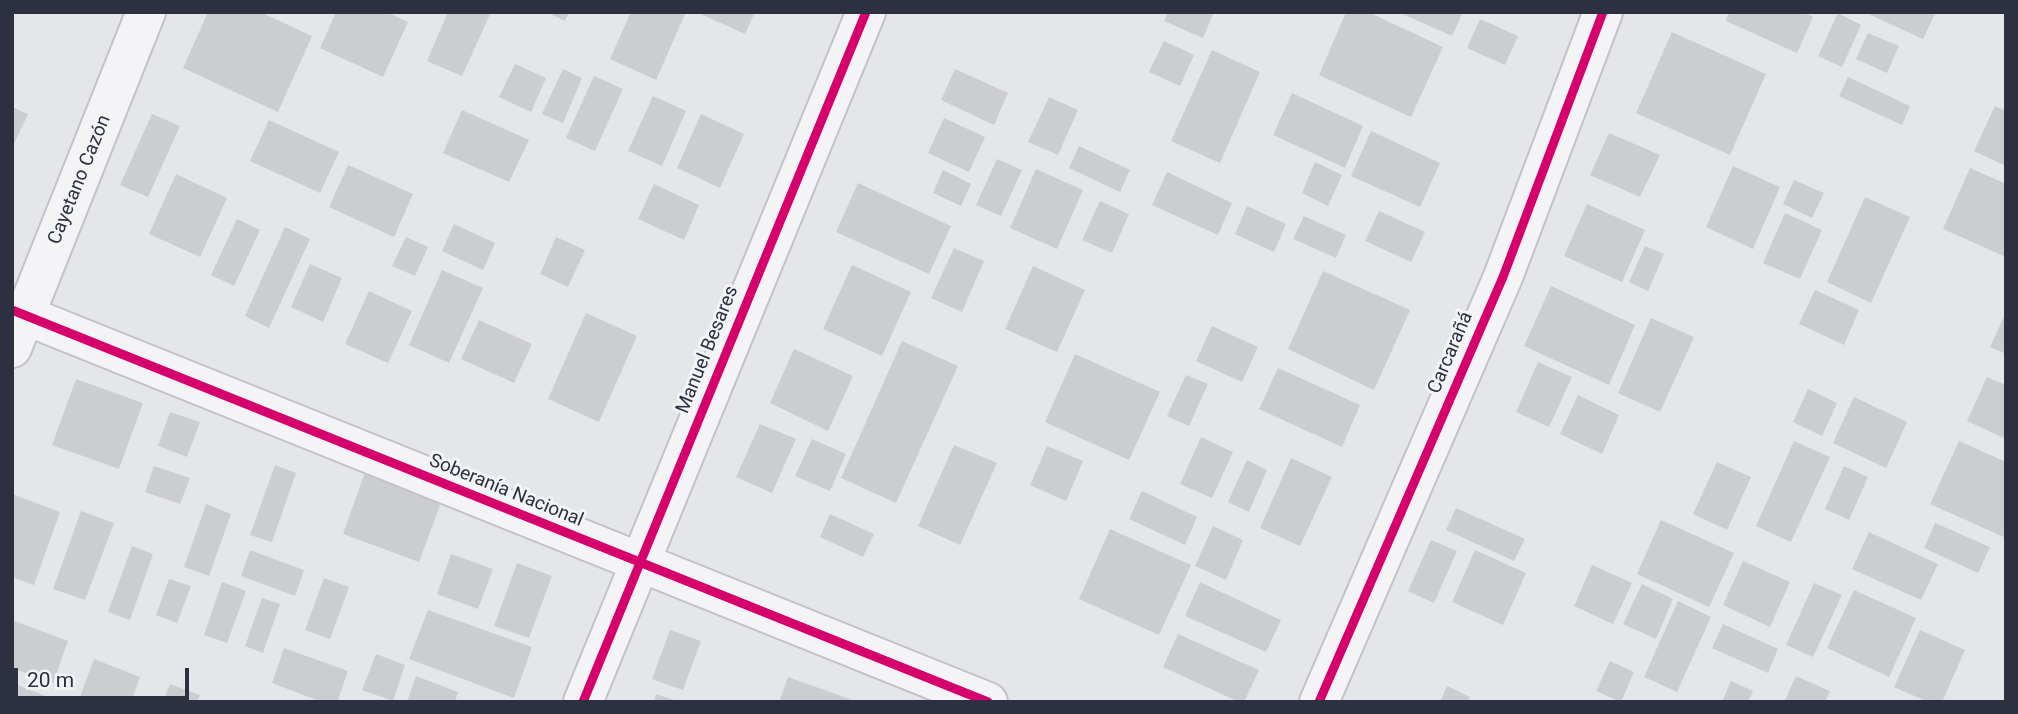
<!DOCTYPE html>
<meta charset="utf-8">
<style>
body{margin:0}
#map{position:relative;width:2018px;height:714px;overflow:hidden;background:#e5e6e9;font-family:Roboto,sans-serif}
canvas{display:block}
.frame{position:absolute;inset:0;border:14px solid #2d3041;pointer-events:none}
.scale{position:absolute;left:14px;top:668px;width:175px;height:32px;box-sizing:border-box;border:4px solid #2d3041;border-top:0;padding-left:9px;font-size:21px;line-height:24px;white-space:nowrap;color:#2d3041;-webkit-text-stroke:5px #f3f4f7;paint-order:stroke}
</style>
<div id="map">
<canvas width="2018" height="714"></canvas>
<div class="frame"></div>
<div class="scale">20 m</div>
</div>
<script>
const ctx = document.querySelector('canvas').getContext('2d');
ctx.lineJoin = 'round';
function paint(path, color) { ctx.fillStyle = color; ctx.fill(path, 'evenodd'); }
function trace(path, color, width, dash) { ctx.strokeStyle = color; ctx.lineWidth = width; ctx.lineCap = dash ? 'butt' : 'round'; ctx.setLineDash(dash || []); ctx.stroke(path); }
function label(font, color, halo, rows, align = 'center') {
  ctx.font = font + ' Roboto,sans-serif'; ctx.lineWidth = 6; ctx.setLineDash([]); ctx.textBaseline = 'middle'; ctx.strokeStyle = halo; ctx.fillStyle = color; for (const [text, x, y, turn = 0] of rows) {
    ctx.save(); ctx.translate(x, y); ctx.rotate((+turn || 0) * Math.PI / 180); ctx.textAlign = isNaN(turn) ? turn : align; if (halo) ctx.strokeText(text, 0, 0); ctx.fillText(text, 0, 0); ctx.restore();
  }
}
const building = new Path2D(`
 M208,12H260L312,36L278,112L183,68Z
 M336,12H386L408,22L383,77L320,48Z
 M448,12H491L462,76L427,61Z
 M546,12H569L565,21Z
 M631,12H686L656,80L610,59Z
 M696,12H755L745,34Z
 M1168,12H1214L1203,38L1164,21Z
 M1346,12H1368L1443,47L1411,117L1319,75Z
 M1398,12H1463L1452,36Z
 M1729,12H1802L1813,17L1797,53L1726,21Z
 M1864,12H1936L1923,39Z
 M1838,13L1861,25L1842,67L1818,56Z
 M1480,19L1518,36L1505,65L1467,48Z
 M1672,32L1766,74L1730,155L1636,113Z
 M1868,33L1899,46L1887,73L1856,59Z
 M1164,41L1194,55L1180,86L1149,72Z
 M1212,50L1260,72L1220,163L1171,141Z
 M515,64L546,78L531,112L499,97Z
 M563,69L582,78L563,123L542,114Z
 M955,69L1008,93L994,125L941,100Z
 M594,76L623,89L595,151L566,138Z
 M1848,77L1910,106L1902,125L1839,96Z
 M1292,93L1363,126L1345,168L1273,135Z
 M653,96L686,111L662,166L628,151Z
 M1049,97L1078,110L1058,155L1028,142Z
 M1995,106L2006,111V166L1974,151Z
 M12,107L28,114L12,148Z
 M462,110L529,140L509,182L443,153Z
 M152,114L180,126L148,197L120,185Z
 M701,114L744,134L720,188L677,168Z
 M944,118L985,137L969,172L928,153Z
 M269,120L339,152L320,193L250,161Z
 M1371,131L1440,163L1420,207L1351,176Z
 M1609,133L1660,155L1640,197L1590,175Z
 M1079,146L1130,170L1120,192L1069,168Z
 M997,159L1022,170L1001,216L976,205Z
 M1315,162L1342,175L1328,206L1302,193Z
 M348,165L413,194L394,237L329,207Z
 M1733,166L1780,187L1753,249L1706,227Z
 M1970,168L2006,184V257L1943,229Z
 M1036,169L1083,190L1057,249L1010,228Z
 M943,170L971,184L961,206L933,193Z
 M1167,172L1232,203L1218,235L1152,205Z
 M176,174L227,198L200,257L149,234Z
 M1794,180L1824,193L1812,218L1783,204Z
 M858,183L951,226L929,274L836,232Z
 M654,184L699,205L684,240L638,219Z
 M1865,197L1910,217L1871,303L1827,282Z
 M1100,201L1129,214L1112,253L1082,240Z
 M1587,204L1645,230L1622,282L1564,256Z
 M1247,206L1286,224L1274,252L1235,234Z
 M1379,211L1425,232L1411,262L1365,241Z
 M1785,213L1822,230L1800,279L1763,263Z
 M1304,216L1346,235L1336,258L1293,239Z
 M237,219L260,230L234,286L211,275Z
 M454,224L495,243L483,270L442,251Z
 M285,227L310,239L269,328L245,316Z
 M406,237L428,247L415,276L392,266Z
 M556,237L585,250L568,287L540,274Z
 M1645,246L1664,254L1648,291L1629,282Z
 M954,248L984,261L962,312L931,298Z
 M310,264L342,278L323,322L291,307Z
 M852,265L911,292L882,356L823,329Z
 M1033,266L1085,290L1057,352L1005,329Z
 M442,270L483,288L449,363L409,345Z
 M1323,271L1410,310L1374,390L1288,349Z
 M1551,286L1635,325L1609,385L1524,346Z
 M1815,290L1859,310L1844,345L1799,324Z
 M369,291L412,311L388,363L345,344Z
 M2006,312V354L1990,347Z
 M586,313L637,336L599,422L548,399Z
 M1651,318L1694,337L1660,412L1618,393Z
 M479,320L532,344L514,383L461,359Z
 M1212,326L1258,347L1242,382L1196,361Z
 M902,341L958,366L896,503L841,478Z
 M794,349L853,376L828,431L770,403Z
 M1075,354L1160,392L1129,460L1045,422Z
 M1538,362L1572,377L1549,427L1516,412Z
 M1278,368L1360,405L1342,447L1259,409Z
 M1186,375L1208,384L1189,426L1167,416Z
 M1987,377L2006,385V439L1967,421Z
 M76,379L143,403L119,469L52,445Z
 M1808,389L1837,403L1822,436L1793,422Z
 M1578,395L1619,415L1602,454L1560,434Z
 M1854,397L1907,422L1886,468L1833,443Z
 M170,412L200,422L187,457L158,446Z
 M760,424L796,439L772,493L736,477Z
 M1201,437L1233,452L1212,498L1180,484Z
 M812,439L846,454L830,491L795,476Z
 M1794,441L1830,457L1791,542L1756,526Z
 M1959,441L2006,462V538L1930,504Z
 M954,445L997,463L960,545L918,526Z
 M1047,446L1083,461L1066,501L1030,485Z
 M1291,458L1332,477L1300,546L1260,528Z
 M1247,460L1267,470L1249,512L1228,502Z
 M1717,462L1751,477L1727,530L1693,514Z
 M275,465L296,473L272,542L250,535Z
 M154,466L190,478L180,504L145,492Z
 M1844,466L1868,477L1849,520L1825,509Z
 M365,472L442,500L419,562L343,534Z
 M1142,491L1197,517L1185,545L1129,519Z
 M12,494L60,512L34,585L12,577Z
 M206,504L231,514L209,576L184,567Z
 M1456,508L1525,539L1514,561L1446,530Z
 M81,511L114,523L85,600L53,589Z
 M830,514L874,534L863,557L820,537Z
 M1661,520L1734,553L1709,607L1637,574Z
 M1935,523L1990,547L1978,573L1924,548Z
 M1213,526L1243,540L1226,580L1195,566Z
 M1110,529L1191,565L1159,635L1079,599Z
 M1869,532L1938,564L1921,600L1852,569Z
 M1431,540L1457,551L1434,603L1408,591Z
 M132,546L153,554L130,620L108,612Z
 M250,550L304,570L295,596L241,576Z
 M1475,550L1526,573L1503,625L1452,602Z
 M451,554L493,569L478,609L437,594Z
 M1743,561L1790,582L1770,627L1723,605Z
 M517,563L552,576L529,638L494,626Z
 M1592,565L1632,583L1613,624L1574,606Z
 M324,578L349,587L330,639L305,630Z
 M169,579L191,586L177,623L156,615Z
 M222,582L246,591L227,643L204,635Z
 M1200,582L1281,620L1266,652L1185,616Z
 M1814,583L1842,595L1813,657L1786,645Z
 M1642,584L1673,599L1656,639L1623,624Z
 M1854,590L1916,618L1889,677L1827,648Z
 M262,598L280,604L263,653L245,646Z
 M1678,601L1711,617L1677,692L1644,677Z
 M428,610L532,647L514,698L409,659Z
 M12,620L68,641L53,683L12,668Z
 M1723,624L1778,649L1768,673L1712,648Z
 M670,630L701,641L683,690L652,679Z
 M1920,630L1965,650L1942,702H1928L1894,687Z
 M1178,634L1259,670L1244,702H1239L1163,667Z
 M284,648L348,671L337,702H322L272,683Z
 M376,654L405,665L393,701L362,690Z
 M94,659L140,677L131,702H78Z
 M1610,661L1634,672L1621,702L1596,691Z
 M416,676L458,692L455,702H407Z
 M1796,676L1830,691L1825,702H1784Z
 M788,677L855,701V702H779Z
 M1731,681L1753,691L1748,702H1722Z
 M12,683L56,700L55,702H12Z
 M170,684L200,695L197,702H163Z
 M1447,686L1470,697L1468,702H1440Z
 M656,694L677,701V702H654Z`);
const minor = new Path2D(`
 M12,310L988,702
 M12,348L146,12
 M583,702L866,12
 M1319,702L1503,277L1603,12`);
const cycleway = new Path2D(`
 M12,310L988,702
 M583,702L866,12
 M1319,702L1503,277L1603,12`);
const streetNames = [
 ["Cayetano Cazón",80,180,-68],
 ["Manuel Besares",708,350,-68],
 ["Carcarañá",1451,353,-67],
 ["Soberanía Nacional",506,491,22]
];
paint(building, '#cccdd1');
trace(minor, '#c2c3c6', 42);
trace(minor, '#f4f4f6', 38);
trace(cycleway, '#d6006c', 9);
label('19px', '#2d3041', '#f3f4f7', streetNames);
</script>
